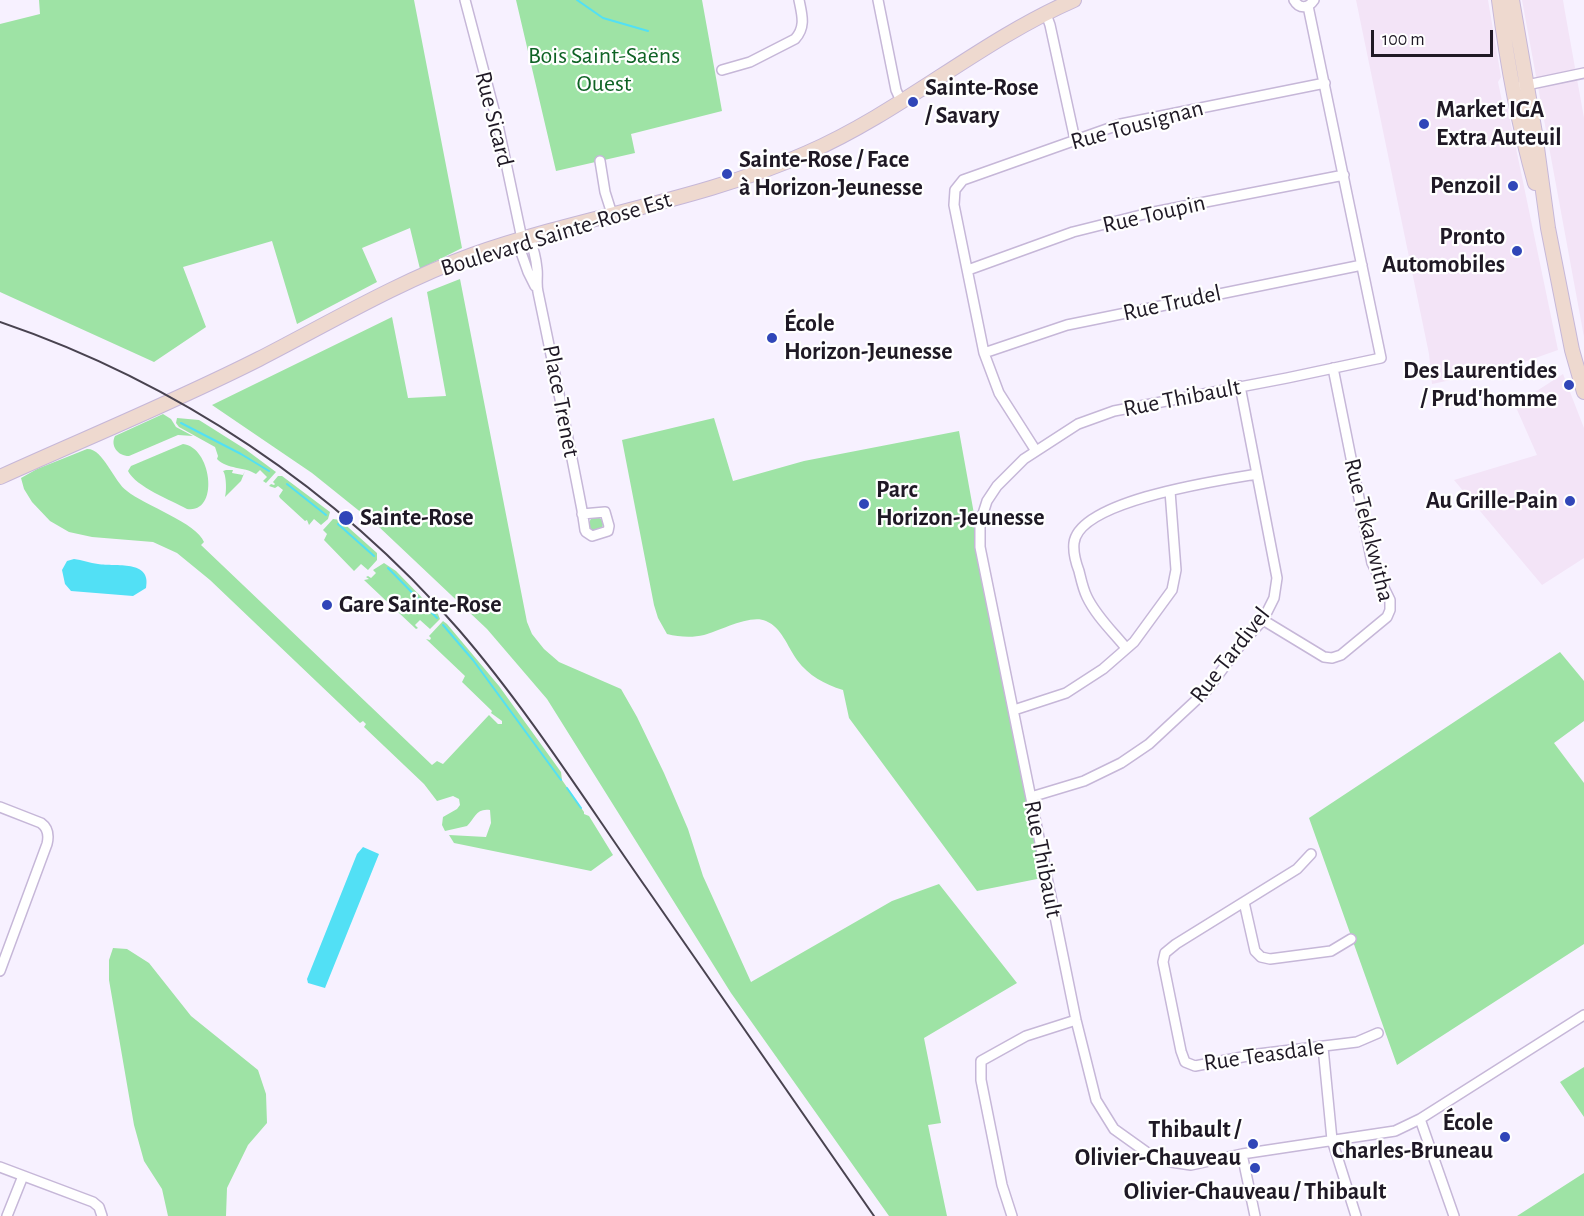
<!DOCTYPE html>
<meta charset="utf-8">
<style>
body{margin:0}
#map{position:relative;width:1584px;height:1216px;overflow:hidden;background:#f7f1ff;font-family:"Alegreya Sans",sans-serif}
canvas{display:block}
.scale{position:absolute;left:1371px;top:30px;width:122px;height:27px;box-sizing:border-box;border:3px solid #1f1925;border-top:0;padding-left:8px;font-size:18px;line-height:21px;white-space:nowrap;color:#1f1925;-webkit-text-stroke:4px #fff;paint-order:stroke}
</style>
<div id="map">
<canvas width="1584" height="1216"></canvas>
<div class="scale">100 m</div>
</div>
<script>
const ctx = document.querySelector('canvas').getContext('2d');
ctx.lineJoin = 'round';
function paint(path, color) { ctx.fillStyle = color; ctx.fill(path, 'evenodd'); }
function trace(path, color, width, dash) { ctx.strokeStyle = color; ctx.lineWidth = width; ctx.lineCap = dash ? 'butt' : 'round'; ctx.setLineDash(dash || []); ctx.stroke(path); }
function label(font, color, halo, rows, align = 'center') {
  ctx.font = font + ' "Alegreya Sans",sans-serif'; ctx.lineWidth = 4.5; ctx.setLineDash([]); ctx.textBaseline = 'middle'; ctx.strokeStyle = halo; ctx.fillStyle = color; for (const [text, x, y, turn = 0] of rows) {
    ctx.save(); ctx.translate(x, y); ctx.rotate((+turn || 0) * Math.PI / 180); ctx.textAlign = isNaN(turn) ? turn : align; if (halo) ctx.strokeText(text, 0, 0); ctx.fillText(text, 0, 0); ctx.restore();
  }
}
const commercial = new Path2D(`
 M1356,0H1488L1501,77L1498,82L1502,101L1507,105L1558,350L1507,368L1432,384L1429,354Z
 M1522,0H1563L1565,12L1584,118V337Z
 M1563,374L1584,428V558L1542,585L1454,480L1537,455L1515,405Z`);
const green = new Path2D(`
 M39,0H414L462,248L420,269L410,228L362,248L377,282L297,324L272,241L183,267L206,327L154,362L0,292V24L40,14Z
 M516,0H702L722,111L631,134L635,153L556,171Z
 M460,279L527,622L532,634L544,649L559,662L621,689L637,717L664,773L688,829L703,876L751,982L892,901L939,884L1017,983L924,1038L941,1123L928,1125L947,1216H889L731,993L547,699L487,629L378,526L312,473L212,405L392,317L408,398L446,396L427,292Z
 M163,414L171,419L176,427L193,436L178,435L129,456C118,456 110,446 115,436Z
 M177,418L199,420L245,449L276,472L266,483L263,481L267,477L260,470L256,474C243,466 228,470 217,459L218,456L215,447L179,427L176,423Z
 M714,418L733,481L804,461L959,431L980,547L1047,877L977,891L849,718L843,690C824,684 809,676 797,660C787,646 782,628 766,621C750,614 720,631 704,635C692,638 679,637 667,634L658,618L654,605L622,440Z
 M183,444C212,447 220,514 187,509C171,500 136,487 128,471L131,466Z
 M87,449C103,448 114,482 127,491C144,505 197,523 204,542L201,545L432,765L437,761L443,764L489,715L498,724H502V721L491,713L492,711L462,682L465,676L426,639L430,640L431,638L429,636L443,621L447,624L499,686L561,772L562,780L584,812V814L589,816L613,855L591,871L454,843L449,835L486,837L491,823L490,810C476,808 475,818 467,826L445,831L442,825L443,817L457,809L460,805L459,799L453,796L437,801L424,784L364,727L366,724L363,721L360,723L210,580L177,553L153,542L92,537L69,532L50,521L32,502L24,489L21,478L37,469Z
 M226,470H233L232,473L243,475L245,471L241,481L225,497C227,490 226,474 223,471Z
 M282,476L330,512L328,519L321,525L314,519L309,525L307,520L305,521L280,498L279,496L283,490L278,486L275,488L269,486L271,484L274,485L275,484L273,482L278,476Z
 M589 524a7 7 0 1 1 14 0a7 7 0 1 1-14 0Z
 M333,519L340,520L377,553V560L368,570L361,564L354,571L324,540L327,534L323,530Z
 M384,563L396,571L438,614L440,619L430,629L420,620L415,625L418,628L416,629L364,580L369,579L366,577L368,576L371,578L376,573L373,570Z
 M1560,652L1584,681V721L1554,743L1584,783V944L1397,1065L1309,818Z
 M113,948L127,949L149,963L191,1016L258,1070L266,1094L267,1123L248,1145L227,1188L226,1216H168L162,1189L144,1161L134,1125L109,980V960Z
 M1584,1067V1117L1560,1082Z
 M1584,1173V1216H1517Z`);
const water = new Path2D(`
 M74,559C82,560 90,563 98,564C115,567 152,559 146,588L133,596L71,591L65,584L62,570L67,561Z
 M363,847L379,854L325,988L308,983L307,979L357,854Z`);
const stream = new Path2D(`
 M577,0L603,18L648,31
 M181,423L241,454L269,471
 M287,484L326,515
 M338,524L374,556
 M388,568L437,618
 M443,625L473,660L561,780
 M567,788L581,808`);
const street = new Path2D(`
 M465,0L498,125L522,239
 M878,0L896,90L901,101
 M1294,0C1299,9 1308,9 1314,0
 M1308,6L1381,358L1287,378L1114,411L1078,424L1024,459L997,486L987,501L980,523V547L1076,1020L1096,1100L1114,1129L1149,1154L1171,1162L1191,1165L1242,1154L1395,1131L1420,1119L1584,1015
 M1046,14L1050,25L1075,140
 M722,70L750,62L795,39C806,27 802,15 799,0
 M1522,86L1584,73
 M600,161L605,192L612,214
 M529,237C533,247 536,258 537,269C538,276 536,284 538,292C553,364 568,437 582,510L585,530L586,532L592,536L608,531L609,526L605,512L582,514
 M517,241L528,272L535,286
 M968,270L1073,232L1149,213L1344,175
 M984,353L1067,325L1362,265
 M1036,451L999,393L984,353L954,205L955,190L963,180L1121,124L1325,83
 M1263,620L1324,657L1332,658L1341,655L1387,617L1390,610V600L1372,563L1333,368
 M1126,648C1113,632 1096,616 1087,597C1083,589 1081,579 1079,571C1076,563 1073,552 1074,543C1079,500 1221,480 1257,474
 M1014,710L1066,693L1103,669L1134,642L1172,590L1176,570L1170,491
 M1031,797L1084,781L1121,763L1149,744L1207,690L1242,643L1263,620L1274,598L1277,578L1240,386
 M0,807L41,823C48,828 49,836 47,844L0,971
 M1311,854L1297,869L1176,944L1165,953L1163,962L1181,1051L1185,1062L1195,1066L1258,1054L1357,1042L1378,1033
 M1244,902L1255,951L1261,957L1270,959L1331,951L1351,939
 M1323,1047L1332,1140L1356,1216
 M1420,1119L1454,1216
 M1242,1154L1255,1216
 M0,1167L93,1202L99,1207L102,1216
 M7,1216L23,1176
 M1012,1216L1002,1185L981,1080V1061L1026,1036L1076,1020`);
const secondary = new Path2D(`
 M1499,0C1507,62 1518,123 1535,183
 M1512,0L1535,133L1548,228L1572,350L1584,392
 M0,477C86,438 174,402 259,359C329,323 398,282 472,255C582,216 700,201 807,153C901,112 980,41 1074,0`);
const rail = new Path2D(`
 M0,322C176,382 337,489 459,630C528,710 586,802 647,889C723,998 799,1107 874,1216`);
const markers = [
 [913,102,6,"#3046b8"],
 [1424,124,6,"#3046b8"],
 [727,174,6,"#3046b8"],
 [1513,186,6,"#3046b8"],
 [1517,251,6,"#3046b8"],
 [772,338,6,"#3046b8"],
 [1569,385,6,"#3046b8"],
 [1570,501,6,"#3046b8"],
 [864,504,6,"#3046b8"],
 [346,518,8,"#3046b8"],
 [327,605,6,"#3046b8"],
 [1505,1137,6,"#3046b8"],
 [1253,1144,6,"#3046b8"],
 [1255,1168,6,"#3046b8"]
];
const parkNames = [
 ["Bois Saint-Saëns",604,56],
 ["Ouest",604,84]
];
const poiNames = [
 ["Sainte-Rose",925,88],
 ["/ Savary",925,116],
 ["Market IGA",1436,110],
 ["Extra Auteuil",1436,138],
 ["Sainte-Rose / Face",739,160],
 ["à Horizon-Jeunesse",739,188],
 ["Penzoil",1501,186,"right"],
 ["Pronto",1505,237,"right"],
 ["Automobiles",1505,265,"right"],
 ["École",784,324],
 ["Horizon-Jeunesse",784,352],
 ["Des Laurentides",1557,371,"right"],
 ["/ Prud'homme",1557,399,"right"],
 ["Parc",876,490],
 ["Horizon-Jeunesse",876,518],
 ["Au Grille-Pain",1558,501,"right"],
 ["Sainte-Rose",360,518],
 ["Gare Sainte-Rose",339,605],
 ["École",1493,1123,"right"],
 ["Charles-Bruneau",1493,1151,"right"],
 ["Thibault /",1241,1130,"right"],
 ["Olivier-Chauveau",1241,1158,"right"],
 ["Olivier-Chauveau / Thibault",1255,1192,"center"]
];
const streetNames = [
 ["Rue Sicard",494,119,76],
 ["Rue Tousignan",1137,125,-15],
 ["Rue Toupin",1154,214,-13],
 ["Boulevard Sainte-Rose Est",556,234,-17],
 ["Rue Trudel",1172,303,-12],
 ["Rue Thibault",1182,398,-11],
 ["Place Trenet",561,401,79],
 ["Rue Tekakwitha",1369,530,76],
 ["Rue Tardivel",1230,655,-52],
 ["Rue Thibault",1043,859,79],
 ["Rue Teasdale",1264,1055,-8]
];
paint(commercial, '#f3e4f7');
paint(green, '#9ee3a5');
paint(water, '#52e0f5');
trace(stream, '#52e0f5', 2);
trace(street, '#c6b7d8', 12);
trace(secondary, '#c6b7d8', 16);
trace(street, '#fff', 9);
trace(secondary, '#eed9cf', 14);
trace(rail, '#494350', 2);
for (const [x, y, r, color] of markers) { const dot = new Path2D(); dot.arc(x, y, r, 0, 2 * Math.PI); ctx.fillStyle = color; ctx.fill(dot); trace(dot, '#fff', 2); }
label('24px', '#0f6325', '#fff', parkNames);
label('bold 24px', '#1f1925', '#fff', poiNames, 'left');
label('24px', '#1f1925', '#fff', streetNames);
</script>
